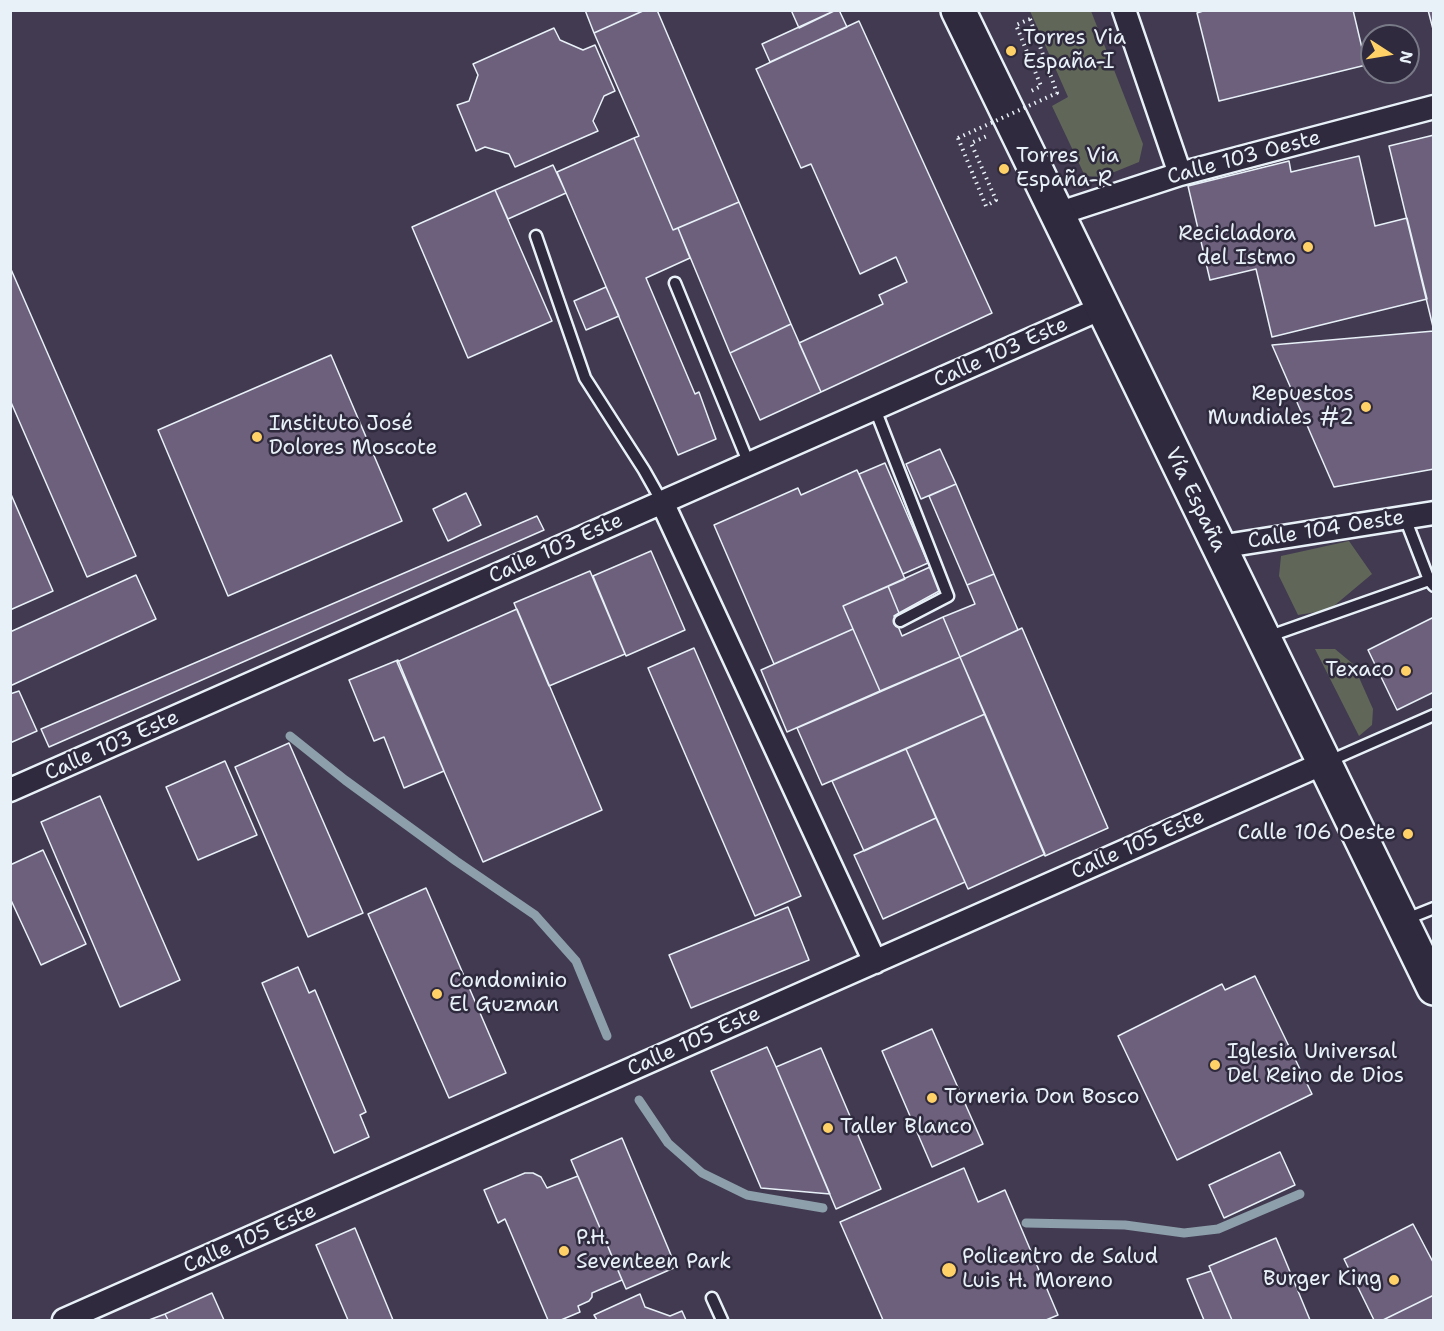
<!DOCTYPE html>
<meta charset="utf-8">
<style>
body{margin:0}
#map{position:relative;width:1444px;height:1331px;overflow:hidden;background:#423a50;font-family:"Shantell Sans",sans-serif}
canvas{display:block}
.frame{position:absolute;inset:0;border:12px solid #e8f1f8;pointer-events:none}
.north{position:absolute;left:1360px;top:24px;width:60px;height:60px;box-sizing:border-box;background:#2f2a3d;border:2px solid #797a88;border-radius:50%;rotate:102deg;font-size:16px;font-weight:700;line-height:24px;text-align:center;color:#e8f1f8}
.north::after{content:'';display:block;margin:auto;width:21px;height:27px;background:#ffd166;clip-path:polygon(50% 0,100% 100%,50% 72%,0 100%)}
</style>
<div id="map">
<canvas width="1444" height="1331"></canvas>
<div class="frame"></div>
<div class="north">N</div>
</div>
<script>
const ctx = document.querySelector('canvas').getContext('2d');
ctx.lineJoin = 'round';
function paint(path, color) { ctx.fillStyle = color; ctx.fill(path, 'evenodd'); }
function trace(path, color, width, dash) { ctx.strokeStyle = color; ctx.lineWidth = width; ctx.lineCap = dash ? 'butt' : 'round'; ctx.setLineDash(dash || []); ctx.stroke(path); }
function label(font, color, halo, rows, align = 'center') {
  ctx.font = font + ' "Shantell Sans",sans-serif'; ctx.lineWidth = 5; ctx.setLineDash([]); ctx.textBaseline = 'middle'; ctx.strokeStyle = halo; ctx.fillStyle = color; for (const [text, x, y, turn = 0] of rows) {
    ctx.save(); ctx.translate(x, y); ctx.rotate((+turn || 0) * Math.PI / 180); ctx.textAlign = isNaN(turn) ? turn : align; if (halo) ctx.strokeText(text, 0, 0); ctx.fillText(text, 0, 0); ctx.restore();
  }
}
const green = new Path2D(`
 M1030,11H1091L1143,144L1139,162L1102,177L1085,176L1052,106L1068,97Z
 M1349,541L1372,574L1329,610L1298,615L1279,576L1281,556Z
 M1315,649H1335L1353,664L1373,709L1372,725L1359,736Z`);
const stream = new Path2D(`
 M290,736L345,780L456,861L535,915L576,961L607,1036
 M639,1100L668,1143L702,1173L747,1195L823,1208
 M1026,1223L1125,1225L1184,1233L1218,1229L1300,1194`);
const building = new Path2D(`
 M585,10H645L594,33Z
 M645,10H657L739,202L673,230L634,138L639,136L594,33Z
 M791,10H836L799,28Z
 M836,10H839L847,27L770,62L762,44Z
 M1206,10H1353L1366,65L1219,101L1197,13Z
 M1428,10H1434V33Z
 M859,21L992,313L821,392L799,343L883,304L879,295L907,282L896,257L860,274L811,164L801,168L756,69Z
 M554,28L560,40L583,50L595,45L615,91L604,96L593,121L598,131L515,167L509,154L485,147L476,151L457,105L469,101L478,75L473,64Z
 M1434,135V331L1389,146Z
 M634,138L673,230L678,228L690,258L646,278L695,394L699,392L716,439L678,455L557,172Z
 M1359,156L1375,226L1407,218L1427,299L1272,337L1256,269L1210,280L1188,186L1289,161L1291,172Z
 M553,165L566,193L508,219L495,190Z
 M495,190L552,321L468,358L412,227Z
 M739,202L791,324L730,353L678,228Z
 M10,267L136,556L87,577L10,400Z
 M606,287L619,316L586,330L574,301Z
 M791,324L821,392L760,420L730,353Z
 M1434,331V469L1334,487L1272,345Z
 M331,355L402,521L228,596L158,430Z
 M940,449L956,484L921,499L906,464Z
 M885,463L928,563L903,574L859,474Z
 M857,470L905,579L843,606L853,629L774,664L714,525L798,488L801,495Z
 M956,484L994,574L967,585L929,496Z
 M10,492L53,591L10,610Z
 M466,493L481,525L448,541L433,509Z
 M537,516L544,530L49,747L41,729Z
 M651,551L685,630L626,656L593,576Z
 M930,567L941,590L899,613L888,586Z
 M590,571L625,654L549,686L514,603Z
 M994,574L1018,630L960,657L943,617L975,604L967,585Z
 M136,575L156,619L10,686V632Z
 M888,586L899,613L894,616L902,636L943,617L960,657L880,691L843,606Z
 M517,609L602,810L483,862L397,662Z
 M1434,617V692L1397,710L1368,650Z
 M1022,628L1108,828L1045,856L960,657Z
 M853,629L880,691L787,732L761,670Z
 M694,648L801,896L755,916L648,668Z
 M960,657L985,714L822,785L797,728Z
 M398,660L444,771L404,788L384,737L374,741L349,680Z
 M19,691L37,731L10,743V694Z
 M985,714L1045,854L968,889L906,749Z
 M289,743L363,913L308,937L235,767Z
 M906,749L936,818L864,851L832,781Z
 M225,761L257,835L198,860L166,787Z
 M100,796L180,980L120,1007L41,822Z
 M936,818L965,882L883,919L854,855Z
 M43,850L86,944L41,965L10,898V865Z
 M426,888L506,1073L449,1098L368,914Z
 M788,907L809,960L691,1008L669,955Z
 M298,967L309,993L315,990L366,1112L360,1115L369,1137L334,1153L262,983Z
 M1255,976L1312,1094L1177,1160L1118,1036L1222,984L1225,990Z
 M932,1029L983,1144L932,1167L882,1051Z
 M767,1047L776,1067L830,1194L761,1188L711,1071Z
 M821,1048L881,1189L836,1209L776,1067Z
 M622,1138L676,1267L626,1289L571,1160Z
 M1280,1152L1295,1185L1224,1218L1209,1185Z
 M964,1168L978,1202L1005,1190L1058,1315L1046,1320H883L840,1222Z
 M525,1173H533L541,1177L547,1188L578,1176L622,1280L592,1293V1297L589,1301L578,1306L580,1312L561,1320H548L505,1219L498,1223L484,1190Z
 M1413,1224L1434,1264V1295L1383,1320H1374L1344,1259Z
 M355,1228L393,1320H348L316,1245Z
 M1276,1238L1310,1320H1232L1209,1266Z
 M1211,1271L1232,1320H1204L1187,1279Z
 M212,1293L224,1320H168L165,1314Z
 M640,1294L645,1307L670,1316L682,1311L686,1320H597L594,1315Z
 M1434,1295V1320H1383Z
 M165,1314L168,1320H149Z`);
const path = new Path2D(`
 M1030,19L1016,25L1041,86L1031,91
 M958,138L986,206L996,200L971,143L987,136`);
const service = new Path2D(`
 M536,236L585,378L644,470L662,502
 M675,283L749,464
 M875,409L948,596L900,621
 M1405,518L1429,580
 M1267,637L1429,580L1434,586
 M1327,762L1434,715
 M1404,920L1434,908
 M712,1298L722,1320`);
const minor = new Path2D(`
 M1124,10L1180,174
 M1057,214L1180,174L1434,107
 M662,502L875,962
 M1219,547L1434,513
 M10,790L1102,308
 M64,1320L1324,763`);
const primary = new Path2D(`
 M958,10L1434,988`);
const pathBridge = new Path2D(`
 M958,138L1057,93L1030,19`);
const markers = [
 [1011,51,6,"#ffd166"],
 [1004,169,6,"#ffd166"],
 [1308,247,6,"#ffd166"],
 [1366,407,6,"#ffd166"],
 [257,437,6,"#ffd166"],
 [1406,671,6,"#ffd166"],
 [1408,834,6,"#ffd166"],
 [437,994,6,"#ffd166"],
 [1215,1065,6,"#ffd166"],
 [932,1098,6,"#ffd166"],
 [828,1128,6,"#ffd166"],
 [564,1251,6,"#ffd166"],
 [949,1270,8,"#ffd166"],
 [1394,1280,6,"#ffd166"]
];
const poiNames = [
 ["Torres Via",1023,39],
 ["España-I",1023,63],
 ["Torres Via",1016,157],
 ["España-R",1016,181],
 ["Recicladora",1296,235,"right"],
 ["del Istmo",1296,259,"right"],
 ["Repuestos",1354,395,"right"],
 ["Mundiales #2",1354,419,"right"],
 ["Instituto José",269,425],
 ["Dolores Moscote",269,449],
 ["Texaco",1394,671,"right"],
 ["Calle 106 Oeste",1396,834,"right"],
 ["Condominio",449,982],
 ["El Guzman",449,1006],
 ["Iglesia Universal",1227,1053],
 ["Del Reino de Dios",1227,1077],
 ["Torneria Don Bosco",944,1098],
 ["Taller Blanco",840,1128],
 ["P.H.",576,1239],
 ["Seventeen Park",576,1263],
 ["Policentro de Salud",962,1258],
 ["Luis H. Moreno",962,1282],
 ["Burger King",1382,1280,"right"]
];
const streetNames = [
 ["Calle 103 Oeste",1244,158,-15],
 ["Calle 103 Este",1001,353,-24],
 ["Vía España",1195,500,64],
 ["Calle 104 Oeste",1326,530,-9],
 ["Calle 103 Este",556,549,-24],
 ["Calle 103 Este",112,746,-24],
 ["Calle 105 Este",1138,845,-24],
 ["Calle 105 Este",694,1042,-24],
 ["Calle 105 Este",250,1239,-24]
];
paint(green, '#606759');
trace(stream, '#8c9fab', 9);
paint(building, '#6d607c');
trace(building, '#e8f1f8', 1.5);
trace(service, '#e8f1f8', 15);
trace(minor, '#e8f1f8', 27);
trace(primary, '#e8f1f8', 38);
trace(path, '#e8f1f8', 4, [1.5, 4.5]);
trace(service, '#2f2a3d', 10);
trace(minor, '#2f2a3d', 22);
trace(primary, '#2f2a3d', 33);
trace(pathBridge, '#e8f1f8', 4, [1.5, 4.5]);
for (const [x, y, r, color] of markers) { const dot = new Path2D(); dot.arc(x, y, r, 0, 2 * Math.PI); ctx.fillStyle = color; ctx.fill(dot); trace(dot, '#2f2a3d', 2); }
label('21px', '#e8f1f8', '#2f2a3d', poiNames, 'left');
label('21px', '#e8f1f8', '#2f2a3d', streetNames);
</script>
